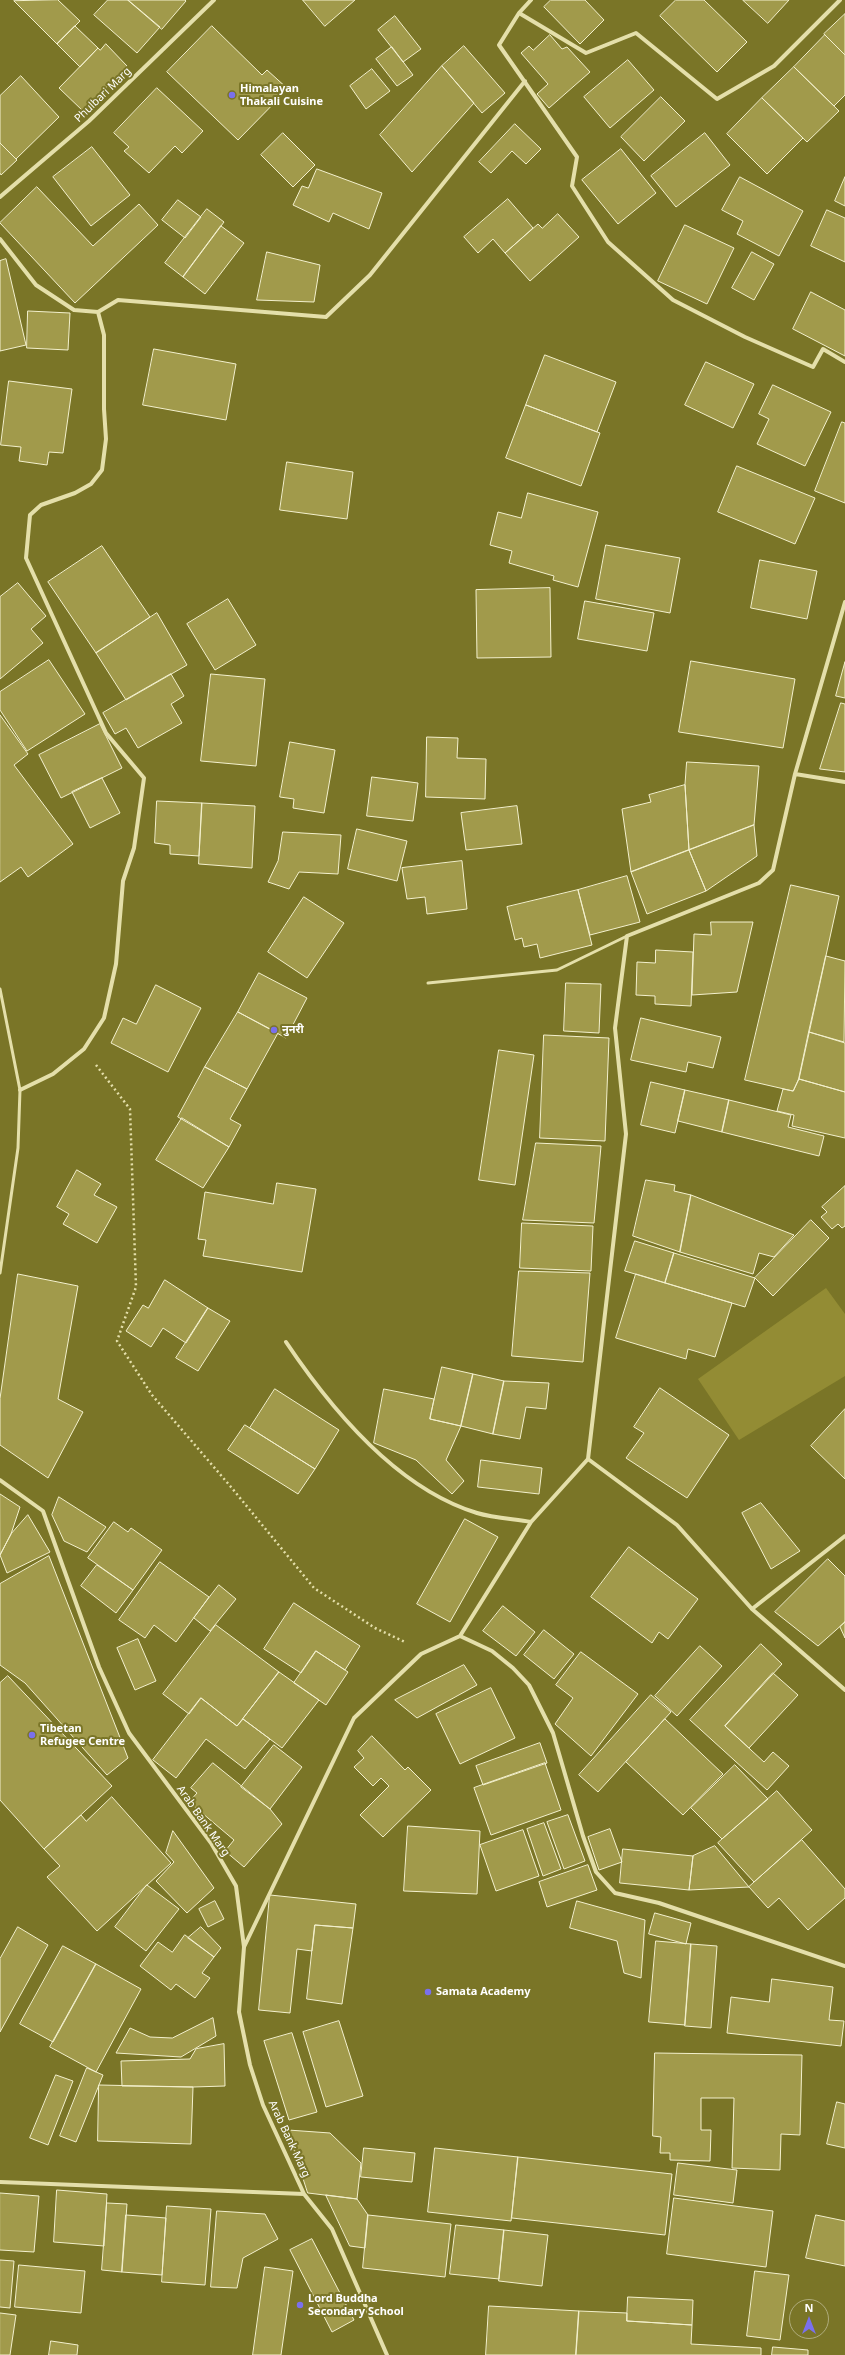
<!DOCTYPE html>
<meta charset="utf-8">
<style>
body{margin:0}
#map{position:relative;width:845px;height:2355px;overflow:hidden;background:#7a7527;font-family:"Noto Sans",sans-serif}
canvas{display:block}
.north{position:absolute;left:789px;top:2299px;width:40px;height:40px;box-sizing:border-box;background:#7a7527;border:1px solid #afac7d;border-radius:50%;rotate:0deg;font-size:11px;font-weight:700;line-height:16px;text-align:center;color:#fff}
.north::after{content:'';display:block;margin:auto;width:14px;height:18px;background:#7a70ec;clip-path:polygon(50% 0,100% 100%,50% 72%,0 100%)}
</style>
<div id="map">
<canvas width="845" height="2355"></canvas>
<div class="north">N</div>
</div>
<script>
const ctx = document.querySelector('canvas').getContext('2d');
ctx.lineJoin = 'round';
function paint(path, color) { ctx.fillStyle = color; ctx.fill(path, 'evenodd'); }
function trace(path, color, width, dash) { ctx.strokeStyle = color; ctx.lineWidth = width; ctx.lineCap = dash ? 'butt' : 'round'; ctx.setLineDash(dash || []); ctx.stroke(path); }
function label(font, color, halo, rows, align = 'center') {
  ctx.font = font + ' "Noto Sans","Noto Sans Devanagari",sans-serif'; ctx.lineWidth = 4; ctx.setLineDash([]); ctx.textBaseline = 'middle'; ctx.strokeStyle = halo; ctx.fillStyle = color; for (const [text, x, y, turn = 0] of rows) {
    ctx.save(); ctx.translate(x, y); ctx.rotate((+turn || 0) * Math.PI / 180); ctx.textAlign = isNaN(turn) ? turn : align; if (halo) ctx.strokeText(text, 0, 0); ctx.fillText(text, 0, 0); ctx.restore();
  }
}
const green = new Path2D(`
 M826,1288L845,1314V1376L739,1440L698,1379Z`);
const building = new Path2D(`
 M58,0L80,21L57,44L14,1Z
 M108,0H128L160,27L137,53L94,15Z
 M128,0H185L186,1L162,29Z
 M303,0H355L325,26Z
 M551,0H585L604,20L580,44L544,7Z
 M676,0H704L747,42L717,72L660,16Z
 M743,0H789L768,23Z
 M845,14V55L824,34Z
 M395,16L421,49L403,62L378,30Z
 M75,26L98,48L80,67L57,44Z
 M212,26L262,75L267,70L288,89L238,140L167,72Z
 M550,35L562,49L567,47L590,72L549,108L537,94L548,84L521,53L529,46L533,50Z
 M825,35L845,55V95L834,106L794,67Z
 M106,44L127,66L83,111L59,88L98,48L100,50Z
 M464,46L505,93L482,113L442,66Z
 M392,47L413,75L397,86L376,59Z
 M628,60L654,90L610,128L584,97Z
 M442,66L474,103L412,172L380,135Z
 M794,67L839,111L807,142L762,98Z
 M372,69L390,91L366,109L350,86Z
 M21,76L59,117L16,159L0,143V96Z
 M157,88L203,131L182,153L175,146L149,173L124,151L129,147L114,133Z
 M661,97L685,121L644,161L621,137Z
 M762,98L803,138L767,174L727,134Z
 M515,124L541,149L526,164L512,151L491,173L479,162Z
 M283,133L315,165L293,187L261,155Z
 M705,133L730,165L676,207L651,176Z
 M0,143L17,160L1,175L0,173Z
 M92,147L130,195L91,226L53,177Z
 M621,149L656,193L618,224L582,180Z
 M317,169L382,193L369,229L333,213L329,222L293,205L302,186L308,188Z
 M740,177L803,211L779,256L737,234L743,221L722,210Z
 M845,177V206L835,201Z
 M37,187L93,246L139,204L158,225L75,303L0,223Z
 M508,199L533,228L505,253L493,239L478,253L464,237Z
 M178,200L201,217L185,238L162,220Z
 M207,209L224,222L183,277L165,263Z
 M827,210L845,218V262L811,246Z
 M558,214L579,237L530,281L505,253L538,224L542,228Z
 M685,225L734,248L707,304L658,281Z
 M221,226L244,243L205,294L183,277Z
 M267,252L320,265L314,302L257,300Z
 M752,252L774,264L754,300L732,288Z
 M6,259L26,345L0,351V261Z
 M811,292L845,310V356L793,329Z
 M28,311L70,313L68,350L27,348Z
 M154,349L236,364L226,420L143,405Z
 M545,355L616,382L597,432L526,405Z
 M706,362L754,384L733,428L685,405Z
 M9,381L72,389L63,453L49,452L47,465L19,461L21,447L1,445Z
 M773,385L831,412L805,466L757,444L769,419L759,414Z
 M526,405L600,433L581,486L506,458Z
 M842,422L845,423V503L815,491Z
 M287,462L353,472L347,519L280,510Z
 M737,466L815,498L795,544L718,512Z
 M528,493L598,512L578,587L553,580L554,576L509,563L512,551L490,545L498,512L521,518Z
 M606,545L680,558L670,613L596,599Z
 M102,546L150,617L96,653L48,582Z
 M760,560L817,571L807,619L751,608Z
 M18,583L46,616L31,629L43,643L0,679V597Z
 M550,588L551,657L477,658L476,590Z
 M228,599L256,645L215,670L187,624Z
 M585,601L654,613L647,651L578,639Z
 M157,613L187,665L126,700L96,653Z
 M49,660L85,714L27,751L0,710V692Z
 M691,661L795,679L783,748L679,732Z
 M845,662V698L836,696Z
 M171,674L184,696L171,704L182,723L138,748L126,728L115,734L103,713Z
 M211,674L265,679L256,766L201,761Z
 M841,703L845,704V772L820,769Z
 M0,715L28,754L14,765L73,844L28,877L21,867L0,882Z
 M100,724L122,768L61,798L39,755Z
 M427,737L458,738L457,758L486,759L485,799L426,797Z
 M290,742L335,750L324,813L293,808L294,799L280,797Z
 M687,762L759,766L754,825L689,850L685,785Z
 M372,777L418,783L413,821L367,816Z
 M102,778L120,813L90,828L72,792Z
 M685,785L689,850L631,872L622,809L651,802L649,795Z
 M157,801L202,803L199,856L170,854V845L155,843Z
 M202,803L255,806L252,868L199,864Z
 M517,806L522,844L466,850L461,813Z
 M754,825L757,856L706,891L689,850Z
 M357,829L407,841L397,881L348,869Z
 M283,832L341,835L338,874L299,872L289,889L268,882L278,861Z
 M689,850L706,891L647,914L631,872Z
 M462,861L467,909L427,914L425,897L407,899L402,868Z
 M627,876L640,922L590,935L578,890Z
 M791,885L839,896L799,1079L793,1091L745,1080Z
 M578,890L592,945L540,958L537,944L524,947L522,938L515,940L507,907Z
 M304,897L344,923L307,978L268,952Z
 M711,922H753L737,992L692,995L694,934L711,935Z
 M656,950L693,952L691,1006L655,1004V996L636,995L637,962L655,963Z
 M826,956L845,961L844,1042L809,1032Z
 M259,973L307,998L286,1038L238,1012Z
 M566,983L601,984L599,1033L564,1031Z
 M156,985L201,1008L168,1072L111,1043L123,1018L136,1024Z
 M238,1012L278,1033L247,1089L205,1067Z
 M641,1018L721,1037L713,1068L688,1062L686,1072L631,1060Z
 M809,1032L845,1043V1092L799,1079Z
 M544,1035L609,1038L605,1141L540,1138Z
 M499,1050L534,1055L515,1185L479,1180Z
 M205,1067L247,1089L230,1119L241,1125L229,1147L178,1117Z
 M799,1079L845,1092V1138L792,1126L794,1115L777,1111L783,1089L793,1091Z
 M651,1082L685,1090L675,1133L641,1125Z
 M685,1090L729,1100L722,1132L678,1121Z
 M729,1100L791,1115L788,1127L824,1136L819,1156L722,1132Z
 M182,1118L229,1147L203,1188L156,1160Z
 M536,1143L601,1146L594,1223L523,1220Z
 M77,1170L101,1184L94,1195L117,1207L97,1243L63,1224L69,1214L57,1207Z
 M646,1180L675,1185L674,1191L691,1195L680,1252L633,1236Z
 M277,1183L316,1189L302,1272L203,1256L206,1240L198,1239L205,1192L273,1204Z
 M845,1186V1226L842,1228L838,1224L832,1229L821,1217L827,1212L822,1207Z
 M691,1195L794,1235L774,1257L759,1253L753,1274L680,1252Z
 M811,1220L829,1238L773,1296L755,1278Z
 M522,1223L593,1226L591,1271L520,1268Z
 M635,1241L674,1253L665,1283L625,1271Z
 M674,1253L755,1278L745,1307L665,1283Z
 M519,1271L590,1273L583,1362L512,1356Z
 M18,1274L78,1286L58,1399L83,1412L48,1478L0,1445V1399Z
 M636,1274L732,1303L715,1357L688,1349L686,1359L616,1338Z
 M165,1280L208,1308L186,1343L163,1328L151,1347L126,1331L143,1305L148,1308Z
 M208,1308L230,1321L198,1371L176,1358Z
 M442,1367L473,1374L461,1426L430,1419Z
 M473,1374L504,1381L493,1434L461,1426Z
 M504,1381L549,1383L546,1409L526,1407L520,1439L493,1434Z
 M660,1388L729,1435L687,1498L626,1458L644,1433L634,1427Z
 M275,1389L339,1430L315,1469L250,1428Z
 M384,1389L434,1399L430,1419L461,1426L446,1460L464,1481L452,1494L416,1460L374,1443Z
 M845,1409V1479L811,1446Z
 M245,1425L315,1469L298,1494L228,1450Z
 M481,1460L542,1468L539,1494L478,1487Z
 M0,1494L20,1507L11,1534L0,1555Z
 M59,1497L106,1527L87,1552L64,1541L52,1515Z
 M761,1503L800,1551L771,1569L742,1513Z
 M28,1515L50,1552L7,1573L0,1555L11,1534Z
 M465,1519L498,1537L450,1622L417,1604Z
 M114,1522L128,1532L131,1528L162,1550L133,1590L88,1558Z
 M629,1547L698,1599L668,1639L659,1632L652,1643L591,1597Z
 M49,1556L128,1758L107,1775L25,1683L0,1665V1584Z
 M828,1559L845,1576V1622L818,1646L775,1612Z
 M160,1562L209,1597L176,1642L154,1625L145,1638L119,1620Z
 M97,1565L133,1590L116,1613L81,1586Z
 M219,1585L236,1599L210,1631L194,1618Z
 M294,1603L360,1646L345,1670L316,1651L301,1673L264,1649Z
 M503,1606L535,1632L516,1656L483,1631Z
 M845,1622V1638L840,1627Z
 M216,1625L279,1672L237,1726L201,1698L189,1714L163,1694Z
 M544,1630L574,1654L554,1679L524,1655Z
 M138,1639L156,1681L135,1690L117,1648Z
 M761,1644L782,1664L725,1726L764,1762L773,1752L789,1766L767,1790L690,1720Z
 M700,1646L722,1666L677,1716L655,1696Z
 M316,1651L348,1672L326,1705L294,1683Z
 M581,1652L638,1694L591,1756L555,1724L573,1698L556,1685Z
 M464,1665L477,1685L417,1718L395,1700Z
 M279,1672L319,1700L282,1748L243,1719Z
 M773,1673L798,1695L749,1748L725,1726Z
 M8,1676L112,1786L44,1849L0,1800V1683Z
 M491,1688L515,1738L460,1764L436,1714Z
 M651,1695L671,1712L598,1792L579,1775Z
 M201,1698L237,1726L243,1719L270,1739L245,1769L206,1739L176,1778L153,1760Z
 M665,1719L723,1774L683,1815L626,1762Z
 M372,1736L405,1770L408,1767L431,1790L383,1837L360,1815L389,1786L381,1778L373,1786L354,1767L364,1758L358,1751Z
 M540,1743L547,1763L483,1785L476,1766Z
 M274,1745L302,1767L270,1809L241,1787Z
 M213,1763L270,1809L282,1824L244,1867L225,1851L234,1840L189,1802L197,1793L191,1788Z
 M545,1763L561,1810L491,1835L474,1788Z
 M735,1765L768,1799L722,1839L691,1808Z
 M777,1791L812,1830L754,1882L718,1843Z
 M112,1797L171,1863L97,1931L47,1877L60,1866L44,1849L81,1815L86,1821Z
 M568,1815L585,1861L564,1869L547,1822Z
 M544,1823L561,1869L543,1876L527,1829Z
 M408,1826L480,1831L477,1894L404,1891Z
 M610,1829L622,1862L599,1870L588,1837Z
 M523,1830L539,1876L496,1891L480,1845Z
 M173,1831L214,1888L187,1913L156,1881L174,1862L166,1853Z
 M802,1840L845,1889V1898L808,1930L779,1898L768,1908L749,1887Z
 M715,1846L749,1887L689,1890L693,1856Z
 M623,1849L693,1856L689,1890L620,1883Z
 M588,1865L597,1890L547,1907L539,1882Z
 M147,1885L179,1909L146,1951L115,1927Z
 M270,1895L356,1904L353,1928L315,1925L312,1951L297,1949L290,2013L259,2010Z
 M215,1901L224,1919L208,1927L199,1909Z
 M577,1901L645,1920L641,1978L624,1973L617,1941L570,1928Z
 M655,1913L691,1923L686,1944L649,1934Z
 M315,1925L353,1928L342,2004L307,1999Z
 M18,1927L48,1945L0,2032V1959Z
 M201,1927L221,1948L214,1957L188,1938Z
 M185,1935L214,1957L202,1973L210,1978L195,1998L176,1984L171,1990L140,1966L158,1942L172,1952Z
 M656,1941L691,1944L685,2025L649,2022Z
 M691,1944L717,1946L711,2028L685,2026Z
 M63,1946L96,1964L53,2042L20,2024Z
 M96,1964L141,1989L96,2072L50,2047Z
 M772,1979L833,1987L829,2020L844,2021L841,2046L727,2033L731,1997L769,2002Z
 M213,2018L216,2036L181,2057L116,2053L130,2028L150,2037L172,2038Z
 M339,2021L363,2096L326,2107L303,2032Z
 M292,2033L317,2112L289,2120L264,2041Z
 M224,2044L225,2086L193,2087L122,2086L121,2061L190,2059L196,2049Z
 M655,2053L802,2055L800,2135L781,2134L780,2170L732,2168L734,2098H701V2130H711L710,2161L670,2160V2153H660L661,2137L653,2136Z
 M87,2068L103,2075L76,2142L60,2136Z
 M56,2075L73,2081L48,2145L30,2138Z
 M99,2085L193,2087L191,2144L98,2141Z
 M837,2102L845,2104V2148L827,2144Z
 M288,2130L330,2133L361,2163L357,2199L308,2193Z
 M364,2148L415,2153L412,2182L361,2177Z
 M435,2148L518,2157L511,2221L428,2212Z
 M518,2157L672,2174L665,2235L512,2218Z
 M678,2163L737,2170L733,2203L674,2195Z
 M57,2190L107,2194L104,2246L54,2242Z
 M0,2193L39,2196L34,2252L0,2250Z
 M326,2195L357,2199L368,2215L365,2248L350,2246Z
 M674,2198L773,2211L766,2267L667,2254Z
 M107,2203L127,2204L122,2272L102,2270Z
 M167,2206L211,2209L205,2285L162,2282Z
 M217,2211L265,2214L278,2239L243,2258L237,2288L211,2287Z
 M126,2215L166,2218L162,2275L122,2272Z
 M368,2215L451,2224L445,2277L363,2268Z
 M816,2215L845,2221V2266L806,2258Z
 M456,2225L504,2230L499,2279L450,2274Z
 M504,2230L548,2235L542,2286L499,2281Z
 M312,2239L354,2320L332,2332L290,2250Z
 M0,2260L14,2261L10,2308L0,2307Z
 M19,2265L85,2271L81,2313L15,2307Z
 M265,2267L293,2271L281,2355H253Z
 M755,2271L789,2275L780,2340L747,2336Z
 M628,2297L693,2300L692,2325L627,2321Z
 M489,2306L579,2311L576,2355H486Z
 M579,2311L627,2313V2321L692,2325L691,2344L761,2348V2355H576Z
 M0,2313L16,2315L10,2355H0Z
 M51,2341L78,2345L77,2355H49Z
 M773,2347L808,2350V2355H772Z`);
const path = new Path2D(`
 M96,1065L130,1109L136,1287L117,1341L152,1395L231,1487L314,1588L375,1628L405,1642`);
const service = new Path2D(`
 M428,983L557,970L627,936
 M0,989L20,1090L18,1148L0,1273`);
const minor = new Path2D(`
 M531,0L519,13L499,45L577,157L572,186L608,242L673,300L745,337L813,367L823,349L845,362
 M519,13L586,53L636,33L717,99L774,66L840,0
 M0,197L89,121L214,0
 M0,239L36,285L74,310L98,312L104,335V409L106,439L102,470L91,484L75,493L41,505L30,515L26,558L106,733L144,778L134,848L123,881L116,964L104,1018L84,1049L53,1074L20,1090
 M98,312L118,300L326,317L370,275L525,81
 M795,774L845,782
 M286,1342C331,1409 398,1489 477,1513C494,1518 514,1519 531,1522
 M588,1459L677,1525L752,1609L845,1690
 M0,1480L43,1511L99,1667L129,1733L211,1843L236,1886L244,1947L239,2012L250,2065L263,2105L304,2194L332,2229L387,2355
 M752,1609L845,1536
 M460,1636L492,1651L513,1668L529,1685L553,1733L583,1836L596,1872L615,1893L659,1903L845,1966
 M244,1947L354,1718L421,1654L460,1636L531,1522L588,1459L626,1134L615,1028L627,936L759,883L773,870L795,774L845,602
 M0,2182L304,2194`);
const markers = [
 [232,95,4,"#7a70ec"],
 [274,1030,4,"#7a70ec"],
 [32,1735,4,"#7a70ec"],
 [428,1992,4,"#7a70ec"],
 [300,2305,4,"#7a70ec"]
];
const poiNames = [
 ["Himalayan",240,89],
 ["Thakali Cuisine",240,102],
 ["नुनरी",282,1030],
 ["Tibetan",40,1729],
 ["Refugee Centre",40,1742],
 ["Samata Academy",436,1992],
 ["Lord Buddha",308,2299],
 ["Secondary School",308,2312]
];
const streetNames = [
 ["Phulbari Marg",103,95,-44],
 ["Arab Bank Marg",203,1821,55],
 ["Arab Bank Marg",289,2139,65]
];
paint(green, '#938c34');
paint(building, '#a19a4b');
trace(building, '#f3f0cd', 1);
trace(path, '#e4dfaa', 2.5, [2, 3]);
trace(service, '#e4dfaa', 3);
trace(minor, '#e4dfaa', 4);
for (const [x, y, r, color] of markers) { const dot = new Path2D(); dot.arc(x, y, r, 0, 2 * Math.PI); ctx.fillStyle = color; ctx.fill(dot); trace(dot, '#7a7527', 1.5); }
label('bold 11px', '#fff', '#7a7527', poiNames, 'left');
label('11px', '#fff', '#7a7527', streetNames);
</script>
